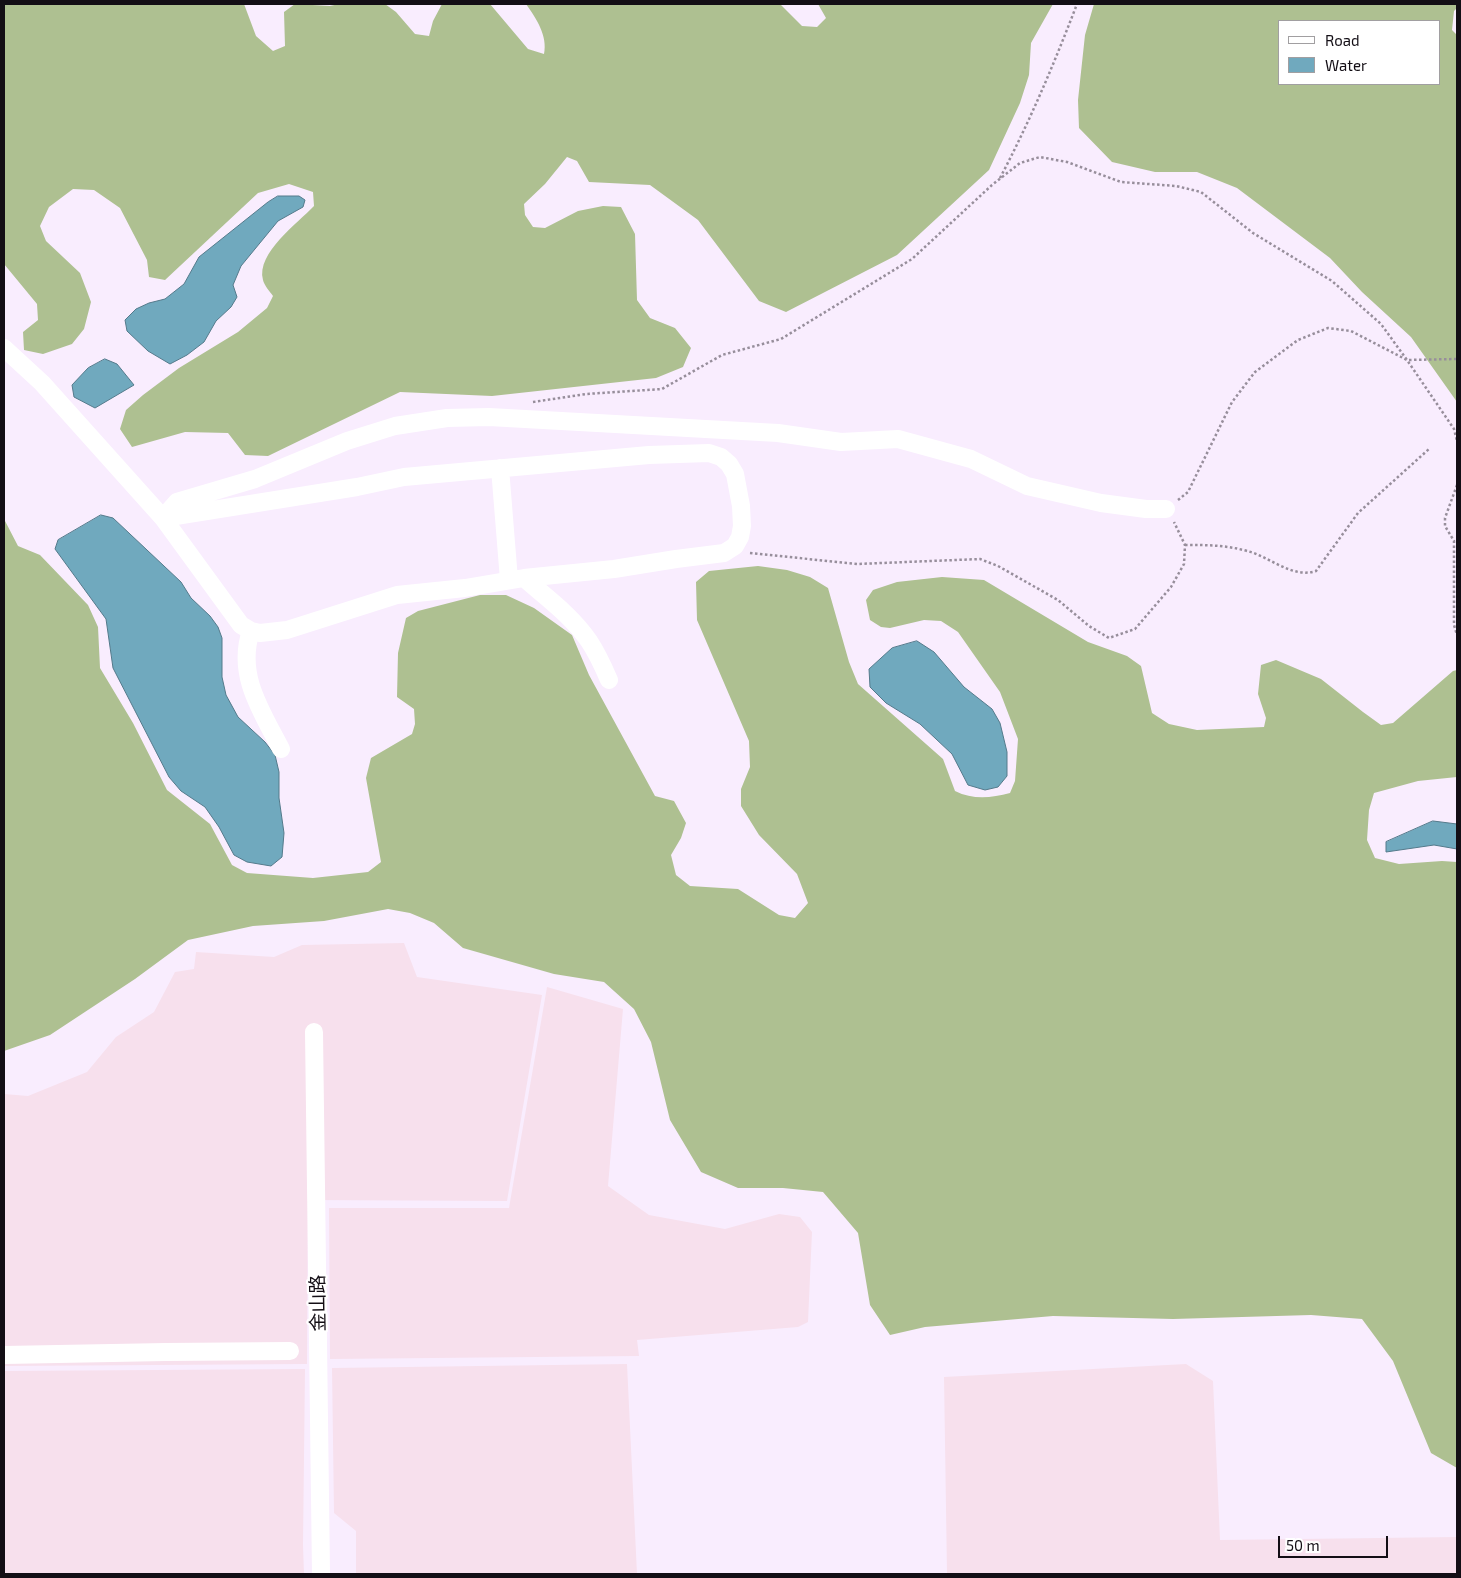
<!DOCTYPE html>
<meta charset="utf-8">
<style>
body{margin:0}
#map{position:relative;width:1461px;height:1578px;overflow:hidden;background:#f9edfe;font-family:"Exo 2",sans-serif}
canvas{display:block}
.frame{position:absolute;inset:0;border:5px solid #130e15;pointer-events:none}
.legend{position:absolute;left:1278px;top:20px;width:162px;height:65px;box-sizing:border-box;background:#fff;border:1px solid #a19fa1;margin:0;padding:6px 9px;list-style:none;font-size:15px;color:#130e15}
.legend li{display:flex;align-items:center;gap:10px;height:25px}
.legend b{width:25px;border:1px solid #a19fa1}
.scale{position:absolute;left:1278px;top:1536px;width:110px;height:22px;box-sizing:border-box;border:2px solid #130e15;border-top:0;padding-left:6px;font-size:15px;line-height:18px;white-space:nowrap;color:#130e15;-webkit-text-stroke:4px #fff;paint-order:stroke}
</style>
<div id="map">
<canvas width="1461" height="1578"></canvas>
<div class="frame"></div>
<ul class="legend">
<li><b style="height:6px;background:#fff"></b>Road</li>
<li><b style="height:14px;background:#70a9be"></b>Water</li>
</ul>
<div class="scale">50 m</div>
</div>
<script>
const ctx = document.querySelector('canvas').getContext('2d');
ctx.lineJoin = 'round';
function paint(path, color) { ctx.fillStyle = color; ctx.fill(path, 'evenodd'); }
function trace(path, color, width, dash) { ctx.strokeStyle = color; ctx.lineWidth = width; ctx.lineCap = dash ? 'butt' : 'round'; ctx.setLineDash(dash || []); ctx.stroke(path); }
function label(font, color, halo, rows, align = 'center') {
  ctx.font = font + ' "Exo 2","Noto Sans SC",sans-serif'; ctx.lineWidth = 4.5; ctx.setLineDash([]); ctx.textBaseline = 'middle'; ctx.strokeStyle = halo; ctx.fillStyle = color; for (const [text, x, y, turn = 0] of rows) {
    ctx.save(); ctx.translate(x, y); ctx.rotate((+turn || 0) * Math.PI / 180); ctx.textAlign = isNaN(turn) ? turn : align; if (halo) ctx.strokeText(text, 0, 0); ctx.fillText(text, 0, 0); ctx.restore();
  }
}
const industrial = new Path2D(`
 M404,943L417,977L542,995L507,1201L308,1200L307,1364L4,1366V1094L28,1096L87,1072L116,1037L154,1012L175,972L194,969L196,952L274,957L302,945Z
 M547,987L623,1009L608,1186L649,1215L725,1229L779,1214L800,1217L812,1232L808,1322L798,1327L637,1340L639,1356L330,1359L329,1208H509Z
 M627,1364L637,1574H356V1531L334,1513L332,1368Z
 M1186,1364L1213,1381L1220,1540L1457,1537V1574H947L944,1377Z
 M305,1369L303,1545L304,1574H4V1371Z`);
const forest = new Path2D(`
 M4,4H244L256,36L273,51L285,46L284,12L295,4L330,6L339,4H385L396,12L415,34L429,36L433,21L442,4H490L528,49L544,54C548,36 536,18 526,4H780L802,26L817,27L826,18L818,4H1053L1031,43L1029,75L1020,103L989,170L897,255L786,312L759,301L698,220L650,185L589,182L577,161L567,157L545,184L524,204L525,215L533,227L545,228L578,211L603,206L621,207L635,234L637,300L650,318L675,328L691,348L683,367L656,378L492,396L400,392L268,456L245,455L228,433L185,432L132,447L120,429L126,410L143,395L179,368L238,332L267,308L273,296C270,292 264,285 263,280C256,253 298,223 314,206L313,192L289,184L258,193L165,280L149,277L147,260L120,208L94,190L73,189L49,207L40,226L46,241L80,273L91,302L84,329L72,344L43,354L24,350L23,332L38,320L37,304L4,264Z
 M1094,4H1457V8L1454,11L1452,30L1457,35V402L1411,337L1362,292L1330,258L1237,188L1197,172H1155L1112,162L1079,128L1078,100L1085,35ZM1280,21H1440V84H1280Z
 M4,519L18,546L40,555L88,605L98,627L100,668L133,723L167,790L210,824L232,865L247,873L313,878L368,872L381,862L366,778L371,758L412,734L415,724L414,709L397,697L398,653L406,618L418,611L480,595H506L534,608L572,635L589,675L655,796L674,801L686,823L681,838L671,855L676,875L690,886L738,889L779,915L795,918L808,903L797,874L759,835L741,806V789L750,767L749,741L697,620L696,582L709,571L758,566L787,570L810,577L828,588L849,662L858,684L943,759L955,791C973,800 991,798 1010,793L1015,781L1018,739L1000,692L958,632L941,621L924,620L890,628L881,627L870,620L866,600L873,590L897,582L942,577L984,580L1088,642L1127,656L1141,666L1152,713L1169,724L1197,730L1264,727L1266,718L1258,694L1261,665L1276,660L1321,679L1363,712L1381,725L1393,723L1453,671L1457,670V777L1418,781L1374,793L1369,810L1367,840L1375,858L1399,864L1442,861L1457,862V1468L1431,1453L1393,1361L1362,1319L1311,1315L1173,1319L1053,1316L925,1327L890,1335L870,1305L858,1233L823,1192L783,1188H738L701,1172L670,1120L651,1042L634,1009L604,982L554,974L463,948L434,923L410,913L388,909L324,921L253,926L188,940L135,979L50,1035L4,1051Z`);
const water = new Path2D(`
 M278,196H299L305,200L303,207L278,221L241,266L233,285L237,297L231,307L216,321L204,342L187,355L170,364L148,351L127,331L125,320L136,309L149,303L165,299L184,284L199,257L268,202Z
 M105,359L117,364L134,385L95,408L74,397L72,385L88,368Z
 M101,515L113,518L181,582L191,598L210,616L218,627L222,638V677L226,695L238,717L265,742L275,755L279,772V798L284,833L282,857L271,866L247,862L234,855L219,827L205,807L181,791L169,777L113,668L106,619L55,549L58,540Z
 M917,641L934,652L964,687L992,709L1000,723L1007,752V776L998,787L985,790L968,785L952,754L920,724L886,703L870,687L869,669L892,648Z
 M1433,821L1457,824V849L1434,845L1386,852V842Z`);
const path = new Path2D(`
 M1000,178C1030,121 1054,64 1077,4
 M533,402L586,394L662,389L722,355L781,339L912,259L992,185L1020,163L1040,157L1067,162L1121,182L1176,186L1201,192L1253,233L1332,281L1381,324L1407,360L1457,359
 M1457,485L1445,518V526L1454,541V625L1457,635
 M1178,500L1188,492L1232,402L1255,372L1298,340L1328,328L1351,331L1407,360L1454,429L1457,441
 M1185,545C1207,545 1226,545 1247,551C1269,556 1292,579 1316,571L1358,513L1429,449
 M750,553L857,564L980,559L998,566L1058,600L1089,626L1109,638L1135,629L1171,587L1184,564L1185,545L1174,522`);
const minor = new Path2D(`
 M4,348L42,383L163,518L241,625L251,631L260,633L287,630L397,595L465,588L524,578L614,569L676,559L724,553L735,546L740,537L742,526L741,506L735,474L729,464L721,457L709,453L649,455L404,477L357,487L163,518
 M500,468L509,580
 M163,518L177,502L255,479L347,441L395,426L447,418L489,417L778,433L841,442L898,439L971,459L1027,486L1101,503L1146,509H1166
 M524,578C547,598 572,616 589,641C597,653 603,666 609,680
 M251,631C236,675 262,712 281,749
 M314,1032L321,1574
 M4,1355L166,1352L290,1351`);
const streetNames = [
 ["金山路",318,1303,-91]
];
paint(industrial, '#f7e0ed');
paint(forest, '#aec091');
paint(water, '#70a9be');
trace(water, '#547a8b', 1);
trace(path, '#978e9b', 2.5, [2.5, 2.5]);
trace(minor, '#fff', 18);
label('19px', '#130e15', '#fff', streetNames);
</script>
